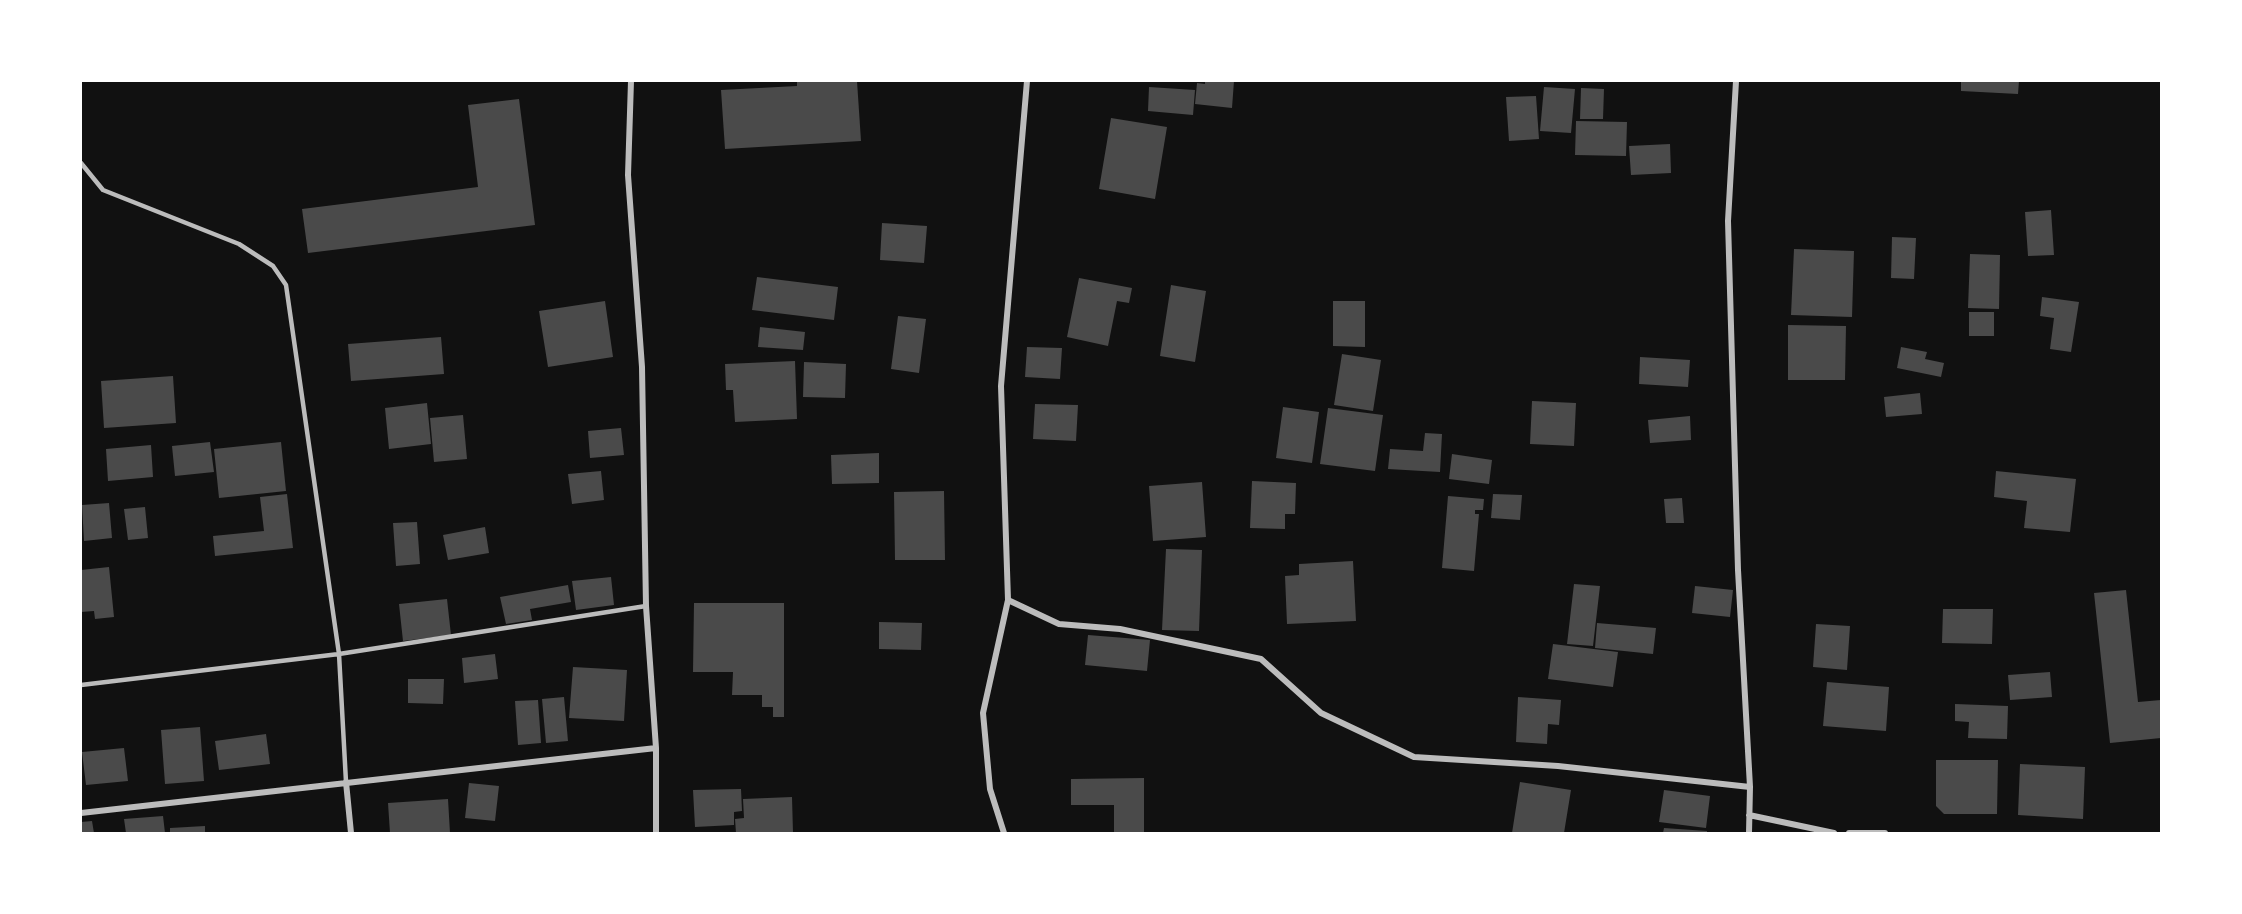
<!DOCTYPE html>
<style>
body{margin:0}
#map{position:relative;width:2242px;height:914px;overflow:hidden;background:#111;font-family:Mulish,sans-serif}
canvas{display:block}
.frame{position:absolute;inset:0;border:82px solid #fff;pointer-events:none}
</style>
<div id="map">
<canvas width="2242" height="914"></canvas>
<div class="frame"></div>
</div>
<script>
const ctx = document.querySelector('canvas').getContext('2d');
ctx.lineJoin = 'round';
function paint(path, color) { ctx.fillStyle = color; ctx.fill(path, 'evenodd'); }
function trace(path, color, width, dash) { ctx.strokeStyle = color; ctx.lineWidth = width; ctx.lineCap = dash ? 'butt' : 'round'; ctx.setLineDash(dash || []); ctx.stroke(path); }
const building = new Path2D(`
 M797,81H857L861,141L725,149L721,90L797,86Z
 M1205,81H1234L1232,108L1195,104L1197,83L1205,84Z
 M1961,81H2019L2018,94L1961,91Z
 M1149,87L1195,90L1193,115L1148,111Z
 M1544,87L1575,89L1571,133L1540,131Z
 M1581,88L1604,89L1603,119H1580Z
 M1536,96L1539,139L1509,141L1506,97Z
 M519,99L535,225L308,253L302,209L478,187L468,105Z
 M1111,118L1167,127L1155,199L1099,189Z
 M1576,121L1627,122L1626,156L1575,155Z
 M1670,144L1671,173L1631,175L1629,146Z
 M2051,210L2054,255L2028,256L2025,212Z
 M882,223L927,226L924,263L880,260Z
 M1892,237L1916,238L1914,279L1891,278Z
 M1794,249L1854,251L1852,317L1791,315Z
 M1970,254L2000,255L1999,309L1968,308Z
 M757,277L838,287L834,320L752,310Z
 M1079,278L1132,288L1129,303L1117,301L1108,346L1067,337Z
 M1171,285L1206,291L1195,362L1160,356Z
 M2042,297L2079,302L2071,352L2050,349L2054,318L2040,316Z
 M605,301L613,357L548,367L539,311Z
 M1333,301H1365V347L1333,346Z
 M1969,312H1994V336H1969Z
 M898,316L926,319L919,373L891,369Z
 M1788,325L1846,326L1845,380H1788Z
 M760,327L805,332L803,350L758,347Z
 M441,337L444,374L351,381L348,344Z
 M1027,347L1062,348L1060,379L1025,377Z
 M1901,347L1927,352L1925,359L1944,363L1941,377L1897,368Z
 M1342,354L1381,360L1373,411L1334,405Z
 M1640,357L1690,360L1688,387L1639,384Z
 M795,361L797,419L735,422L733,390H726L725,364Z
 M804,362L846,364L845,398L803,397Z
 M173,376L176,423L104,428L101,381Z
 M1920,393L1922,414L1886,417L1884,397Z
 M1532,401L1576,403L1574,446L1530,444Z
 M427,403L431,444L389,449L385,408Z
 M1035,404L1078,405L1076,441L1033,439Z
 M1283,407L1319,412L1312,463L1276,458Z
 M1328,408L1383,415L1375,471L1320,464Z
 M463,415L467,459L434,462L430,418Z
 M1690,416L1691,440L1650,443L1648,420Z
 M621,428L624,455L590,458L588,431Z
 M1425,433L1442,434L1440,472L1388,469L1390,449L1423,451Z
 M210,442L214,472L175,476L172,446Z
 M281,442L286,491L219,498L214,449Z
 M151,445L153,477L108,481L106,449Z
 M879,453V483L832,484L831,455Z
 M1452,454L1492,460L1489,484L1449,479Z
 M601,471L604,500L572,504L568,474Z
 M1996,471L2076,479L2070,532L2024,528L2027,501L1994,497Z
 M1252,481L1296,483L1295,514H1285V529L1250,528Z
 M1202,482L1206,537L1153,541L1149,486Z
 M944,491L945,560H895L894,492Z
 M287,494L293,548L215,556L213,536L264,531L260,497Z
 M1493,494L1522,495L1520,520L1491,518Z
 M1448,496L1484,499L1483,510H1475V514H1479L1474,571L1442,568Z
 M1682,498L1684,523H1666L1664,499Z
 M109,503L112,538L84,541L82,505Z
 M145,507L148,538L128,540L124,509Z
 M417,522L420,564L396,566L393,523Z
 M485,527L489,553L448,560L443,535Z
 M1166,549L1202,550L1199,631L1162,630Z
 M1353,561L1356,621L1287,624L1285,576L1299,575V564Z
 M109,567L114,617L95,619L94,611L81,612V570Z
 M611,577L614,605L576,610L572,581Z
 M1574,584L1600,586L1593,646L1567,644Z
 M568,585L571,602L530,609L532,620L506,624L500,597Z
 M1695,586L1733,590L1730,617L1692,613Z
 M2126,590L2138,702L2161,700V738L2110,743L2094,593Z
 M447,599L451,635L403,641L399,604Z
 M694,603H784V717H773V707H762V695H732L733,672H693Z
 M1943,609H1993L1992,644L1942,643Z
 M879,622L922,623L921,650L879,649Z
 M1597,623L1656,628L1653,654L1595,648Z
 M1816,624L1850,626L1847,670L1813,667Z
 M1088,635L1150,640L1147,671L1085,665Z
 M1553,644L1618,652L1613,687L1548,679Z
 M495,654L498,679L464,683L462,658Z
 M573,667L627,670L624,721L569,718Z
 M2050,672L2052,697L2010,700L2008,675Z
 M408,679H444L443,704L408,703Z
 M1827,682L1889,687L1886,731L1823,726Z
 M564,697L568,741L546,743L542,699Z
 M1518,697L1561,700L1559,725L1548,724L1547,744L1516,742Z
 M538,700L541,743L518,745L515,701Z
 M1955,704L2008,706L2007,739L1968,738L1969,722L1955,721Z
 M200,727L204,781L165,784L161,730Z
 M266,734L270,764L219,770L215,741Z
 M124,748L128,781L86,785L82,752Z
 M1936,760H1998L1997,814H1944L1936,806Z
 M2020,764L2085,767L2083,819L2018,815Z
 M1144,778V833H1114V805H1071V779Z
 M1520,782L1571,790L1564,833H1512Z
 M469,783L499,786L495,821L465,818Z
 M741,789L742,811L734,812V825L695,827L693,790Z
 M1664,790L1710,796L1706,828L1659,822Z
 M792,797L793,833H736L735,819L744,818L743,799Z
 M448,799L450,833H390L388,803Z
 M163,816L165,833H126L124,819Z
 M92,821L94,833H81V822Z
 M205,826V833H170V828Z
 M1664,828L1707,831V833H1663Z`);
const service = new Path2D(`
 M81,163L103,190L239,244L273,266L286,285L339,654L346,782
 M81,685L339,654L646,606`);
const minor = new Path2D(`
 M631,81L628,175L642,367L646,606L656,748V833
 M1736,81L1728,221L1738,570L1750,787L1749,833
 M1008,600L1059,624L1120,629L1261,659L1321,713L1414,757L1558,766L1750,787
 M346,782L351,833
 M81,813L656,748
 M1749,815L1834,833
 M1004,833L990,789L983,713L1008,600L1001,386L1027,81
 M1849,833H1885`);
paint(building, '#4a4a4a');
trace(service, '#bcbcbc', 4.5);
trace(minor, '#bcbcbc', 6);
</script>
